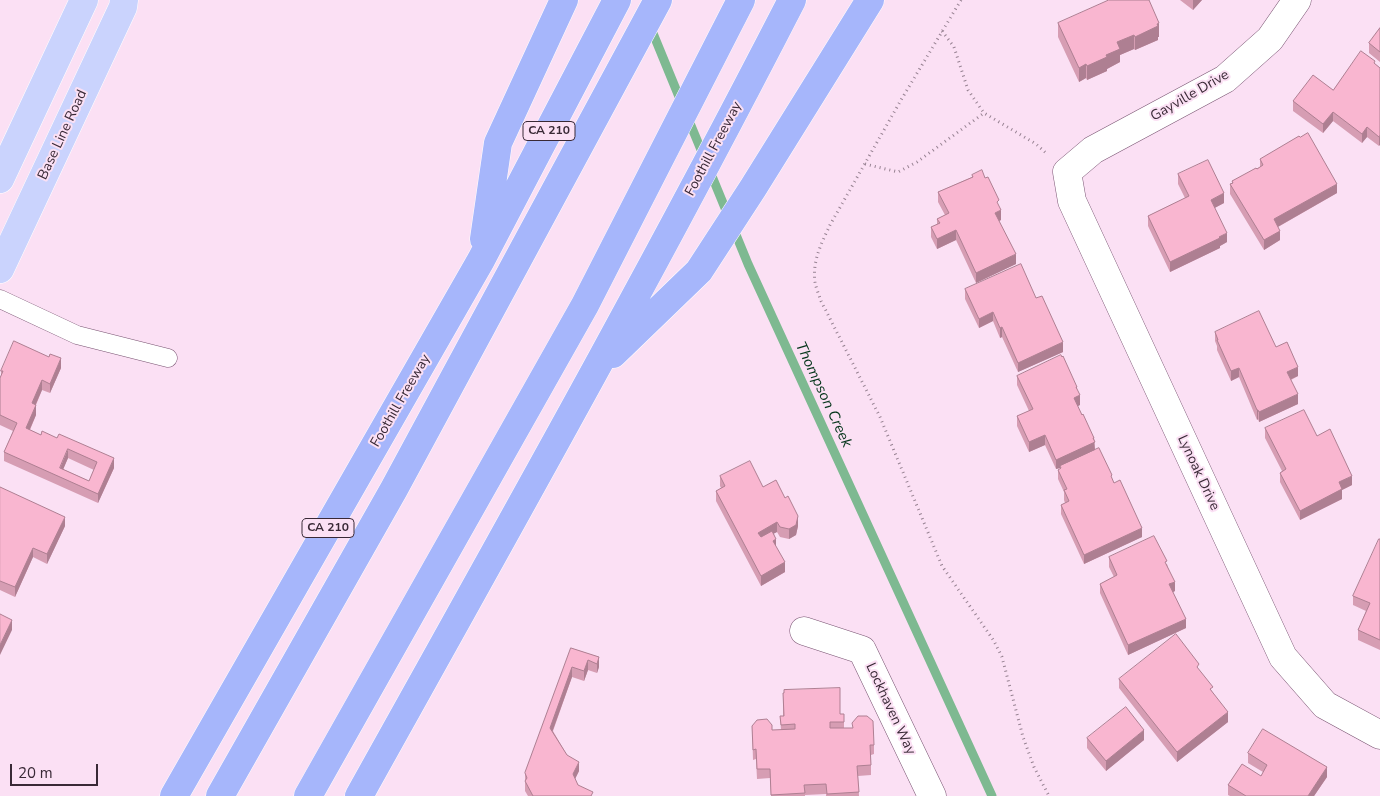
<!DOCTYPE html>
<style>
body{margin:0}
#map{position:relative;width:1380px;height:796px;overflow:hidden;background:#fbe0f4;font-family:"Nunito Sans",sans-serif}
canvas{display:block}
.scale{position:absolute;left:10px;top:764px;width:88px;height:22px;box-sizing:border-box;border:2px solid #392936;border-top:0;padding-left:6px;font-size:15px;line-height:18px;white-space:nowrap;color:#392936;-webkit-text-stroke:4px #fbe0f4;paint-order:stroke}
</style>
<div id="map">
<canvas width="1380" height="796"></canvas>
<div class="scale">20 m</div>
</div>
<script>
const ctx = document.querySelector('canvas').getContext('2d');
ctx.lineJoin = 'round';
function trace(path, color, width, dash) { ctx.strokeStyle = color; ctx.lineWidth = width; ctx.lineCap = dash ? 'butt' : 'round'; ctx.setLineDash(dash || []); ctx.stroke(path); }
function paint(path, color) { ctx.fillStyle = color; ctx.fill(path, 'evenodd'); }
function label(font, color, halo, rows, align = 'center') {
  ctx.font = font + ' "Nunito Sans",sans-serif'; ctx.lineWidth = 4; ctx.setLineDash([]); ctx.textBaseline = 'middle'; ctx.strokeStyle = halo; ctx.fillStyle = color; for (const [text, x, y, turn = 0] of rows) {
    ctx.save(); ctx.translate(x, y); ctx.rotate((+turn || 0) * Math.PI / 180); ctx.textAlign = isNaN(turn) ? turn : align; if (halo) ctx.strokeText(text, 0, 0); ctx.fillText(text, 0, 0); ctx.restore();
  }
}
const stream = new Path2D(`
 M650,26L682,104
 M687,116L704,157
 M709,169L748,264L992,796`);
const path = new Path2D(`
 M961,0L901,100L830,225C822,242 812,261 815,282C816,288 819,295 821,301L880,417L942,566L994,641L1002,657L1023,737L1034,767L1049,796
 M942,31L954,47L968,90L984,113L1036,144L1046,153
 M865,164L898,172L917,162L984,113`);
const lane = new Path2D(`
 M0,299L77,335L168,358`);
const street = new Path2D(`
 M1297,0L1270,39L1225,79L1093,150L1067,172L1072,201L1283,657L1325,705L1380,735
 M804,631L862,650L932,796`);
const primary = new Path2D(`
 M0,179L84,0
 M0,269L123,7L124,0`);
const highway = new Path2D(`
 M484,239L498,143L564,0
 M613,354L699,271L753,188L870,0
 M174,796L481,260L617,0
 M220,796L394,489L658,0
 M308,796L585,305L741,0
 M359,796C506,532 654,269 792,0`);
const wall = new Path2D(`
 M1180,0H1202L1193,10Z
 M1058,23L1159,37H1158V40L1135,50L1134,49L1120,55V62L1107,69V71L1087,80L1086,78L1079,82L1058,37Z
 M1380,28V62L1369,53V43Z
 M1375,64L1380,68L1379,146L1367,137L1362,143L1333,121L1323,133L1293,111V101L1333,90Z
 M1260,159L1337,193L1278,227L1280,240L1264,250L1230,194V184L1232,183V181L1260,167Z
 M1178,174L1224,203L1214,208L1227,242L1220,246V248L1170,272L1148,226V216L1185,198L1178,184Z
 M972,175L999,208L1001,220L999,221L1016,264L976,283L956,240L937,249L931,237V227L937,225V219L945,215L938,202V192L972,177Z
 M965,289L1036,298L1063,352L1018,372L1002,337L1000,338L993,321L979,328L965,299Z
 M1215,332L1276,347L1298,376L1291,380L1298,404L1259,422L1258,419L1257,420L1239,377L1231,381L1217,350V346L1215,341Z
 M61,368L50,393L42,390L36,405V415L30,430L114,468L98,503L4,461V452L13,431L0,425V378L1,376V371ZM68,458L94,470L89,481L63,469Z
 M1017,376L1077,390L1080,405L1077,406L1094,438L1095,450L1112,479L1142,537L1084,564L1061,514V505L1065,503L1064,500V492L1058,479V470L1060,469V468L1056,469L1045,445L1029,452L1017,426V416L1029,411L1017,385Z
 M1265,428L1317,436L1352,485L1342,490V499L1300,520L1280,482V473L1282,471L1265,438Z
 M720,476L763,487L798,526L796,535L789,539L780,537L777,532L774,533L776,547L785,572L761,586L716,501V491L721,488L720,486Z
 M0,487L65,526L47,564L33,557L15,597L0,590Z
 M1380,539V650L1358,640V630L1366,611L1353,605V596Z
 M1109,557L1167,564L1175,591L1173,592L1186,628L1128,655L1100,593V584L1114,577L1109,567Z
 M571,648L599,657V667L597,673L588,670L584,681L572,677L553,731L567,755L579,771L575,779L578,785L591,796H528L525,791V773Z
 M1199,670L1213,693L1228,722L1177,762L1119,688V679Z
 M783,693L840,714H844V728L874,745V754L871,755V775L858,776L859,796H826V794L805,795V796H771L770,778L757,779L756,759L753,760L752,726L772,730H781L780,716H783Z
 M1087,738L1144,740L1106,771L1087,748Z
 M1248,753L1327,777L1314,796H1230L1228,795V785L1261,776L1263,772L1248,763Z`);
const shadedWall = new Path2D(`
 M1193,0H1202L1193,10Z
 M1159,23V37H1158V40L1135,50V37Z
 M1134,35V49L1120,55V62L1107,69V71L1087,80V66L1106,55L1117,42Z
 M1086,64V78L1079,82V68Z
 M1333,112V121L1323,133V124Z
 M1367,127V137L1362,143V134Z
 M1380,135V145L1379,146V137Z
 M1337,184V193L1274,229V219Z
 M1224,193V203L1211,210V200Z
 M1001,210V220L995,223V213Z
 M956,230V240L937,249V239Z
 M1280,231V240L1264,250V240Z
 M1227,233V242L1220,246V248L1170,272V262Z
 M1016,254V264L976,283V273Z
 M993,312V321L979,328V319Z
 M1002,327V337L1000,338V328Z
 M1063,342V352L1018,372V363Z
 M61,358V368L50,393V384Z
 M1298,367V376L1287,381V372Z
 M1239,368V377L1231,381V371Z
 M42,380V390L32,413V403Z
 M1076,387H1077V396L1080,395V405L1074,408V398Z
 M1298,394V404L1259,422V412Z
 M36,405V415L26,438V428Z
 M1257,410H1258V419L1257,420Z
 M1045,435V445L1029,452V442Z
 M1094,438L1095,451L1060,466V468L1056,469V460Z
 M68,449V458L60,477V468Z
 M114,458V468L98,503V494Z
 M1352,476V485L1342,490V499L1300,520V511L1339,482Z
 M798,516V526L796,535L789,539V529Z
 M65,517V526L47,564V554Z
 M777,522V532L758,542V533Z
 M1142,528V537L1084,564V555Z
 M776,539V548L773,541Z
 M33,548V557L15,597V587Z
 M785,562V572L761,586V576Z
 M1175,582V591L1169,594V584Z
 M1186,619V628L1128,655V645Z
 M12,620V630L0,655V645Z
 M599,657V667L597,673V664Z
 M588,660V670L584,681V671Z
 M572,667V677L550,738V728Z
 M1228,712V722L1177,762V752Z
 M1144,730V740L1106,771V761Z
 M579,762V771L573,783V774Z
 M1327,767V777L1314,796H1308Z`);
const building = new Path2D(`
 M1109,0H1149L1159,23L1157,24L1158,26L1135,37L1134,35L1117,42L1120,49L1106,55L1107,57L1087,66L1086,64L1079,68L1058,23Z
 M1380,28V52L1369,43Z
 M1361,51L1375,61L1374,63L1380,68V135L1379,137L1367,127L1362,134L1333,112L1323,124L1293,101L1313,75L1333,90Z
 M1308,133L1337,184L1274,219L1280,231L1264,240L1230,184L1233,183L1232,181L1256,168L1257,169L1263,165L1260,159L1299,136L1300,137Z
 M1208,160L1224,193L1211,200L1227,233L1219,237L1220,238L1170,262L1148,216L1189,196L1178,174Z
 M982,170L985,178L988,177L999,200L997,202L1001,210L995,213L1016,254L976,273L956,230L937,239L931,227L940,223L937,219L949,213L938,192L973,177L972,175Z
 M1021,264L1036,298L1042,296L1063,342L1018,363L1002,327L1000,328L993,312L979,319L965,289Z
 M1259,311L1276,347L1287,342L1298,367L1287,372L1298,394L1259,412L1258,410H1257L1239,368L1231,371L1217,340H1218L1215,332Z
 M14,341L49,357L50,354L61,358L50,384L42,380L32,403L36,405L26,428L41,435L42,431L57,438L59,434L114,458L98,494L4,452L17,423L0,415V378L3,371H1ZM68,449L97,462L89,481L60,468Z
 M1061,355L1062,357L1063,356L1077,387H1076L1080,395L1074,398L1082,415L1083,414L1094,438H1093L1095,442L1056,460L1045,435L1029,442L1017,416L1033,409L1017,376Z
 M1304,410L1317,436L1330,429L1352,476L1339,482L1342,489L1300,511L1280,473L1286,469L1265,428Z
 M1099,448L1112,475L1111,476L1114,483L1120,480L1142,528L1084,555L1061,505L1069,501L1064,490L1067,489L1058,470L1061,468L1060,466Z
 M750,461L763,487L776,480L785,498L788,496L798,516L796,525L789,529L780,527L777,522L758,533L761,537L772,531L776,539L773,541L785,562L761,576L716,491L725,486L720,476Z
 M0,487L65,517L47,554L33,548L15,587L0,581Z
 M1154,536L1167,561L1165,562L1175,582L1169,584L1186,619L1128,645L1100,584L1117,575L1109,557Z
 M1379,539H1380V640L1358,630L1370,603L1353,596Z
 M0,614L12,620L0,645Z
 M1176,634L1199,664L1197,667L1213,687L1210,689L1228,712L1177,752L1119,679Z
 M571,648L599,657L597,664L588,660L584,671L572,667L550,728L567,755L579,762L573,774L578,785L593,792L591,796H533L525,781L527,778L525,773Z
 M840,688V714H844V722H830V728H853L852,723L858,716H867L873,721L874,745H870L871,765L857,766L859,792L827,794L826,784L804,785L805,793L771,795L770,769H757L756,749L753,750L752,726L757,720L767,719L772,725V730L795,729V724L781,725L780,716H784L783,693H784V690Z
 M1126,707L1144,730L1106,761L1087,738Z
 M1263,729L1327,767L1308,796H1246L1228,785L1242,764L1261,776L1267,765L1248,753Z`);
const shields = [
 [549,131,52],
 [328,528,52]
];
const shieldNames = [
 ["CA 210",549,131],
 ["CA 210",328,528]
];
const streetNames = [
 ["Gayville Drive",1190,96,-30],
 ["Base Line Road",63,135,-65],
 ["Foothill Freeway",714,149,-62],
 ["Foothill Freeway",401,401,-60],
 ["Lynoak Drive",1198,473,65],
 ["Lockhaven Way",890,709,65]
];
const waterNames = [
 ["Thompson Creek",823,395,65]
];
trace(stream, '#7eb991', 9);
trace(lane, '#785371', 19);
trace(street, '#785371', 29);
trace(primary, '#fff', 29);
trace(highway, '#fff', 29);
trace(path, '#978292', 3, [1, 4]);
trace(lane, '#fff', 18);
trace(street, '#fff', 28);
trace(primary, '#cad3fd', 28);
trace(highway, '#a6b6fb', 28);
paint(wall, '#d69db3');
paint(shadedWall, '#ae7f92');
paint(building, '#f9b6d0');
trace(building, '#ae7f92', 1);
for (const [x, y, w] of shields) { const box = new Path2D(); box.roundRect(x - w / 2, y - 9.5, w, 19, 4); ctx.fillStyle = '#fbe0f4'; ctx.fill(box); trace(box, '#392936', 1); }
label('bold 12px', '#392936', null, shieldNames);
label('14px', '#392936', '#fbe0f4', streetNames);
label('italic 15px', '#05351b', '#fbe0f4', waterNames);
</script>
